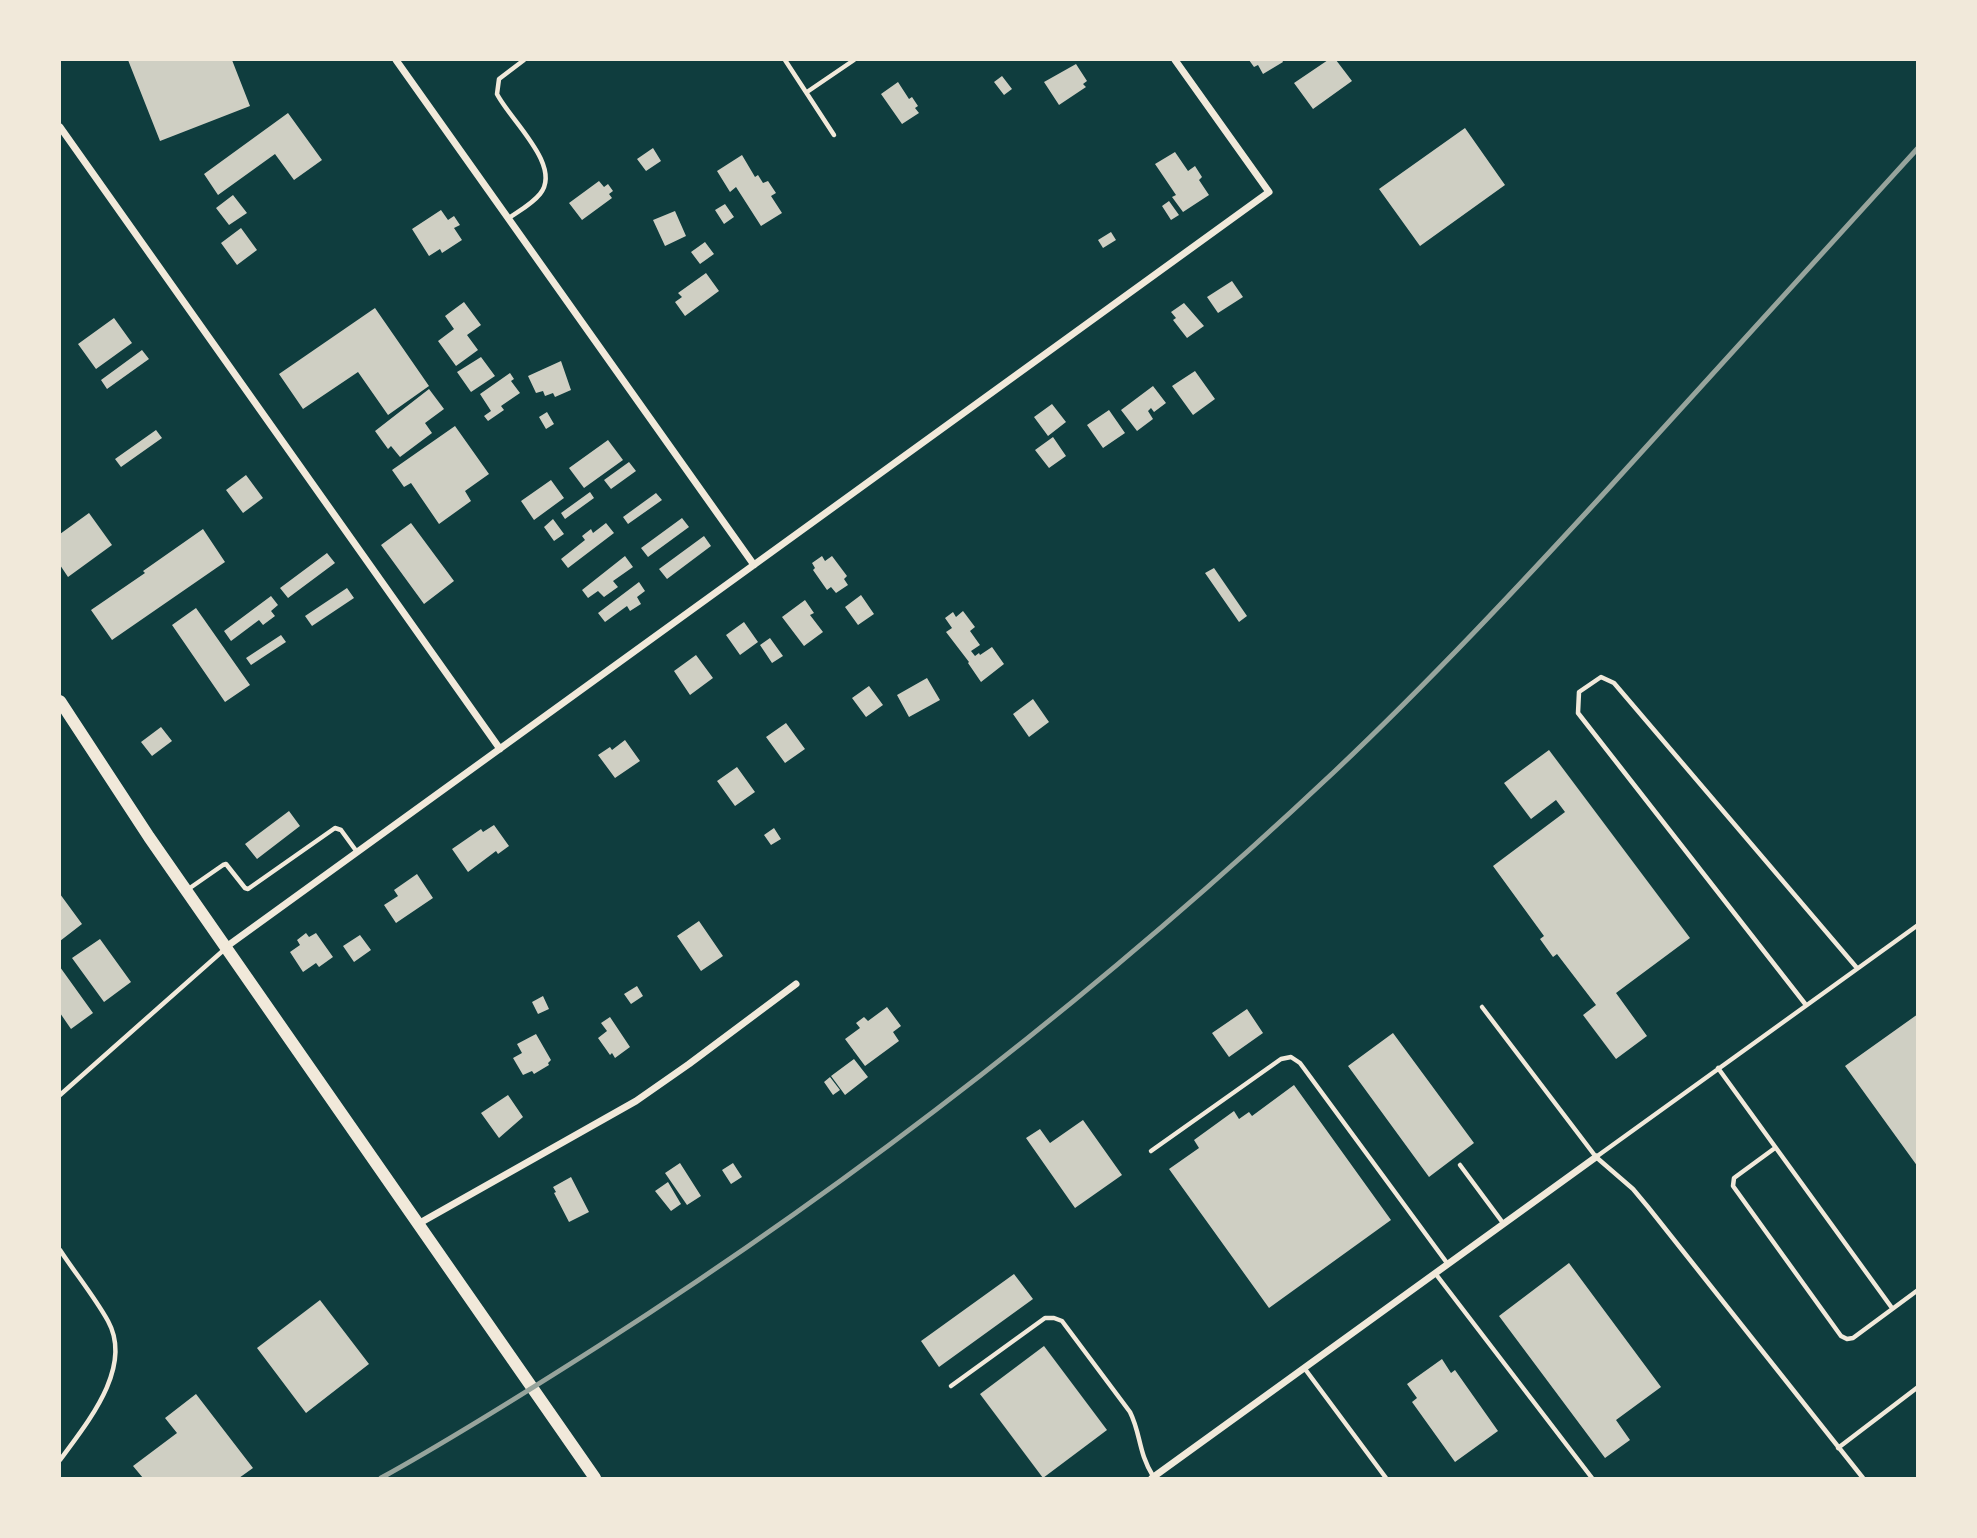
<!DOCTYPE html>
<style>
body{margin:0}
#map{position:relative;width:1977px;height:1538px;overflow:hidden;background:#0f3d3e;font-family:"Noto Serif",serif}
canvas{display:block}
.frame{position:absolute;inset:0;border:61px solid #f1e9da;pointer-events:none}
</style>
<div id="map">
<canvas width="1977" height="1538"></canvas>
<div class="frame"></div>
</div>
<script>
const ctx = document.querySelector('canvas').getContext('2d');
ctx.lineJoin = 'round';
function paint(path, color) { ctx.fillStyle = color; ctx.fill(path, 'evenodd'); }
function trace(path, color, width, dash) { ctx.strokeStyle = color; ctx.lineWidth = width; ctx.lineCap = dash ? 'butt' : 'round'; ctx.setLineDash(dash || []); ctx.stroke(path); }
const building = new Path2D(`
 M128,60H232L250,106L160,141Z
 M1249,60H1282L1283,62L1263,74L1258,65L1254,67Z
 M1328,60H1336L1352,81L1313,109L1294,83Z
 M1076,64L1087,81L1083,84L1086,87L1059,105L1044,82Z
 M1002,76L1012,89L1004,95L994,82Z
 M898,82L909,99L912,97L918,106L915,108L919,113L902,124L881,94Z
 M288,113L322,160L294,180L275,154L218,195L204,174Z
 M1465,128L1505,185L1420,246L1379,189Z
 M653,148L661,161L646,171L637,159Z
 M1175,152L1188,171L1195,166L1202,177L1199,180L1209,195L1183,212L1172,197L1176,195L1155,164Z
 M742,155L755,177L758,175L763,183L768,181L776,193L771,196L782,213L761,226L736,187L730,192L717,171Z
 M599,181L604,187L608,184L613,191L609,194L612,198L582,220L569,203Z
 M233,195L247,213L229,225L216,208Z
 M1169,201L1179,215L1171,220L1162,206Z
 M725,204L734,217L724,224L715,210Z
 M441,210L448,220L454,216L460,225L454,228L462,240L442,253L440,249L429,256L412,229Z
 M675,211L686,236L665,246L653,220Z
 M241,228L257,250L237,265L221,243Z
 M1111,232L1116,240L1103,248L1098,240Z
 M705,242L714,254L700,264L691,252Z
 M706,273L719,291L685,316L675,302L682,297L678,293Z
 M1232,281L1243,297L1218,313L1207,297Z
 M464,302L481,325L467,335L478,350L456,366L438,341L454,329L445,316Z
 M1184,303L1204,326L1187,338L1173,320L1176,318L1171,312Z
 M375,308L429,386L388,415L358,372L303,409L279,374Z
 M114,318L132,343L96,369L78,344Z
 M142,350L149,359L107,389L101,380Z
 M481,357L495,376L471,392L457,372Z
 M561,361L571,390L555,397L553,393L545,396L543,391L536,393L528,376Z
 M1195,371L1215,399L1193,415L1172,386Z
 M510,373L514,379L511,381L520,393L501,406L504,410L488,421L484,416L491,411L480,394Z
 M1153,386L1166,403L1154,412L1151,408L1148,411L1153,419L1137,431L1121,410Z
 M429,389L444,409L425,423L432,433L400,457L391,446L388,449L375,431Z
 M1052,404L1066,422L1048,436L1034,417Z
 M1109,410L1125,433L1103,448L1087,425Z
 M547,412L554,424L546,429L539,417Z
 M455,426L489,474L465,491L471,501L439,524L411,483L404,487L392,470Z
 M156,430L162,438L121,467L115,459Z
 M1053,437L1066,456L1049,468L1035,450Z
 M608,440L623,460L584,488L569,468Z
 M629,462L636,471L611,489L604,480Z
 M246,475L263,498L243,513L226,490Z
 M551,480L564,498L534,520L521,501Z
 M590,492L594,498L565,519L561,513Z
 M656,493L662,500L628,524L623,517Z
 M89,513L112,545L68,577L60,565V534Z
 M682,518L689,527L648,557L641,548Z
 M553,519L564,534L554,541L544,527Z
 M411,523L454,581L424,604L381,545Z
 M606,523L614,533L568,568L561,559L585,540L582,536L591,529L593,533Z
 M203,529L225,562L112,640L91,610L145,573L143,571Z
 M704,536L711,546L667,579L659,569Z
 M327,553L335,563L288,598L280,588Z
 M625,556L633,567L613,581L618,587L604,597L598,591L588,598L582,590Z
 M822,556L825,561L832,556L847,576L844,579L848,585L836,593L831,587L827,590L813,570L815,568L812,563Z
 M1214,568L1247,616L1239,622L1205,573Z
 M639,582L645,591L637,597L641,604L630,611L627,606L605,622L598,613Z
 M347,588L354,598L312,626L305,616Z
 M861,595L874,614L858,625L845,607Z
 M271,596L278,605L271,611L275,616L263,625L259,620L231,641L224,631Z
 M805,600L814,613L810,615L823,632L804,646L782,617Z
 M196,608L250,685L225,702L172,625Z
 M963,611L975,627L970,631L980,645L971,651L975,656L979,653L980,655L992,647L1004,664L981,682L968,663L969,662L946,632L952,628L945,618L953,612L956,617Z
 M744,622L758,642L740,655L726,635Z
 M281,635L286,642L251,665L246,658Z
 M770,638L783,656L772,663L760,645Z
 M696,655L713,678L690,695L674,671Z
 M927,678L940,700L909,717L897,695Z
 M869,686L883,705L866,717L852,698Z
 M1033,699L1049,722L1029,737L1013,714Z
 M786,723L805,749L785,763L766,737Z
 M161,727L172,741L152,756L141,742Z
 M625,740L640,761L615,778L598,755L610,747L612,750Z
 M1549,750L1690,938L1616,993L1647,1036L1616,1059L1583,1015L1596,1005L1557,954L1553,957L1540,939L1544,936L1493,866L1565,812L1556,800L1531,819L1504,783Z
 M737,767L755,792L735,806L717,781Z
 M289,811L300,826L257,859L245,844Z
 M494,825L509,846L498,854L496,851L468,872L452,849L481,829L483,832Z
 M774,828L781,839L771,845L764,835Z
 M417,874L433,898L396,923L384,905L398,896L394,890Z
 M60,894L82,924L60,941Z
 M699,921L723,956L701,971L677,936Z
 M306,933L309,937L316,933L333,957L319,967L316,963L303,972L290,952L300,945L297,940Z
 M360,935L371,950L354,962L343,946Z
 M100,939L131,982L104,1002L72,958Z
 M60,967L93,1013L71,1029L60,1013Z
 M637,986L643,996L631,1004L624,994Z
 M543,996L549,1009L538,1014L532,1002Z
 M887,1007L901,1026L893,1032L899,1041L865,1066L845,1039L860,1028L856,1023L864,1017L868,1021Z
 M1247,1009L1263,1033L1229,1057L1212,1033Z
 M1918,1014V1167L1845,1066Z
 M610,1017L630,1047L615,1058L612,1053L610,1055L598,1038L607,1031L601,1023Z
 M1393,1033L1474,1143L1429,1177L1348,1066Z
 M536,1034L551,1060L548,1063L549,1065L534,1074L532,1071L523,1075L513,1058L522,1053L517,1044Z
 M854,1059L868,1077L845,1095L831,1076Z
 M830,1077L840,1090L833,1095L824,1082Z
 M1294,1085L1391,1220L1269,1308L1169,1169L1199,1148L1194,1140L1234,1111L1239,1119L1249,1112L1252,1116Z
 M508,1095L523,1117L499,1138L481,1113Z
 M1083,1120L1122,1175L1075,1208L1026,1138L1040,1129L1050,1143Z
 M680,1163L701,1196L687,1205L665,1173Z
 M733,1163L742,1177L731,1184L722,1170Z
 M571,1177L589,1212L569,1222L554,1193L556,1192L553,1187Z
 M668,1182L681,1204L671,1211L655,1191Z
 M1569,1263L1661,1387L1616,1420L1630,1440L1605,1458L1499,1316Z
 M1014,1274L1033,1299L939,1367L921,1341Z
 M320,1300L369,1364L306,1413L257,1348Z
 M1044,1346L1107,1430L1043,1478L980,1394Z
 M1442,1359L1451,1373L1455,1370L1498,1431L1455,1462L1412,1402L1417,1398L1407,1384Z
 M196,1394L253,1468L239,1478H143L133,1466L177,1433L165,1418Z`);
const service = new Path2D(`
 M785,60L834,135
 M807,92L854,60
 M509,218C519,211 532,204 540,194C563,166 510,120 497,94L499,79L524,60
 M187,890L223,865L226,864L245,888L248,889L335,828L341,830L357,852
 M1806,1005L1578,713L1579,692L1601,677L1614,683L1857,968
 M1482,1007L1596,1157L1633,1189L1648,1207L1863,1478
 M1718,1068L1892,1308
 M60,1095L226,948
 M1775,1148L1734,1178L1733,1186L1841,1336L1847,1339L1853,1338L1918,1290
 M1151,1151L1281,1059L1291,1057L1300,1063L1447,1263
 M1596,1157L1918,925
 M1460,1165L1503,1223
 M60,1250C75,1273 94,1296 108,1321C134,1368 86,1424 60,1460
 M1435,1273L1592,1478
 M1305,1369L1386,1478
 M951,1386L1045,1318H1054L1062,1321L1130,1412C1141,1434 1138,1452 1153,1476
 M1838,1448L1918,1387`);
const minor = new Path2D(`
 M396,60L754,565
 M60,127L500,749
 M226,947L1269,192L1175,60
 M418,1224L636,1101L689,1064L796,984
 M1152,1478L1596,1157`);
const secondary = new Path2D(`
 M60,701L149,837L595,1478`);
const rail = new Path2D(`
 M381,1478C455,1437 528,1391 600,1345C862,1177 1109,984 1335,771C1430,681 1519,586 1607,490C1711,377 1814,262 1918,148`);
paint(building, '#cfcfc3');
trace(service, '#f1e9da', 4.5);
trace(minor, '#f1e9da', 7);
trace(secondary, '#f1e9da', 12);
trace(rail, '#97a49c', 5);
</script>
